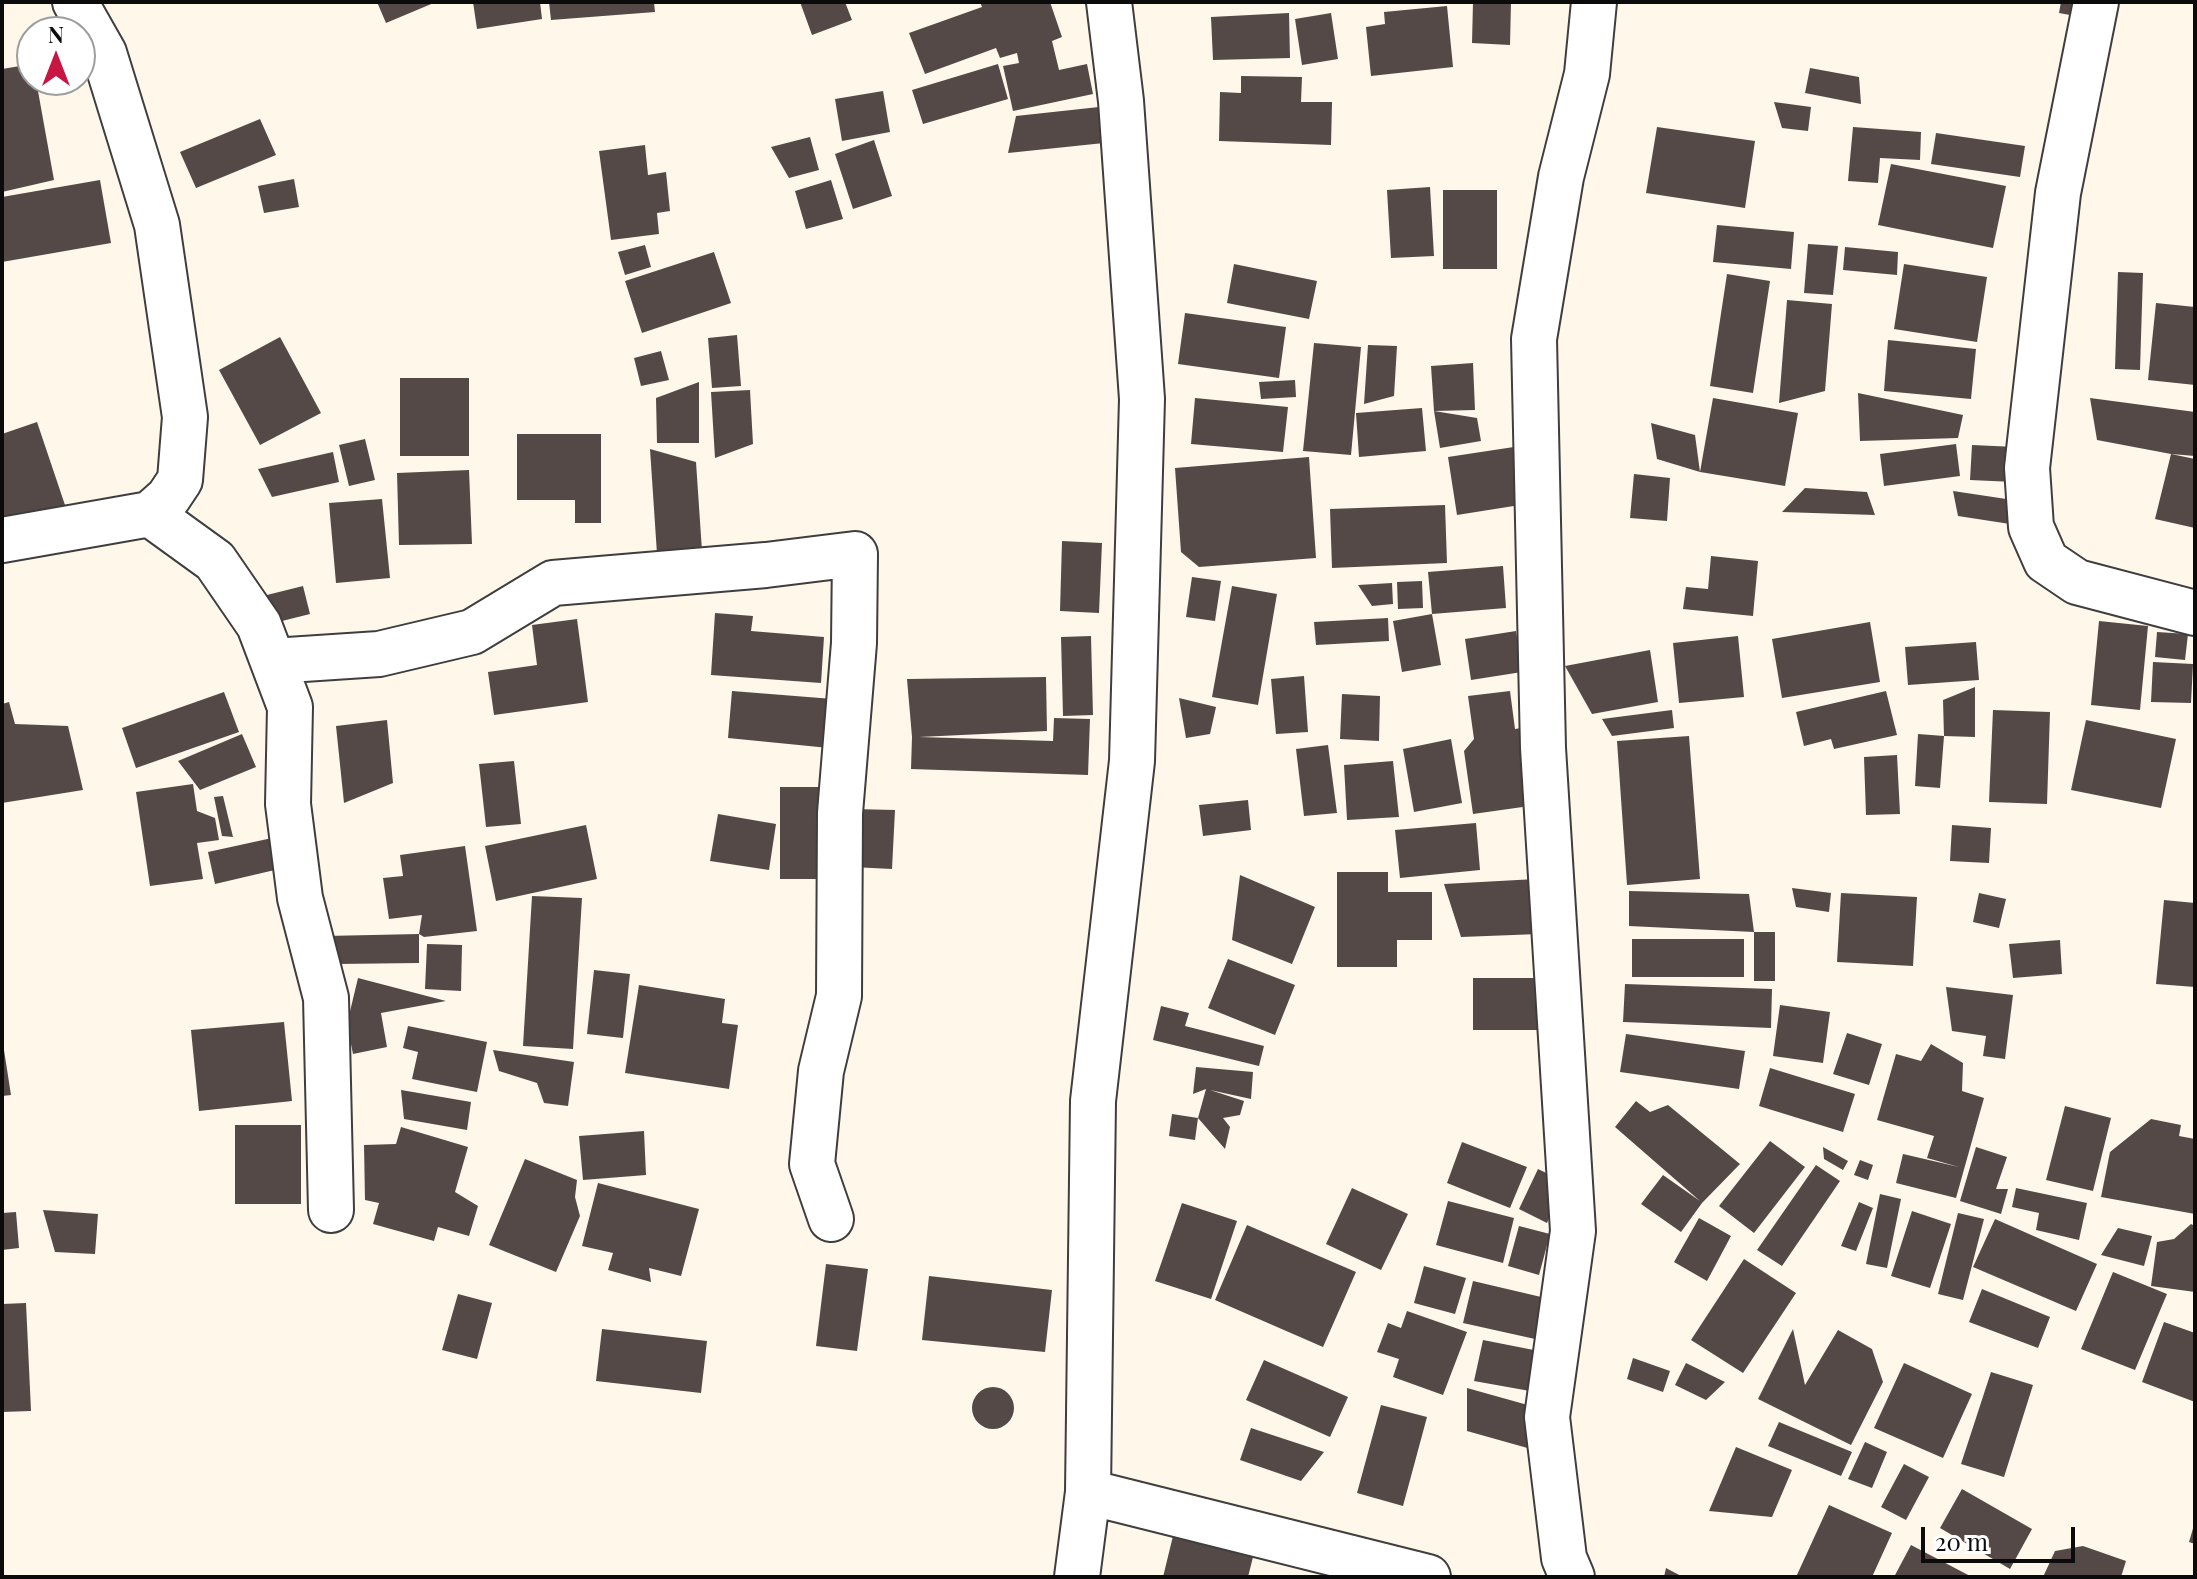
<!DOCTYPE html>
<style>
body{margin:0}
#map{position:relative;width:2197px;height:1579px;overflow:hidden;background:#fff7ea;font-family:"Playfair Display",serif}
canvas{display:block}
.frame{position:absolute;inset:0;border:4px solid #0b0b0b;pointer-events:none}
.north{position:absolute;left:16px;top:16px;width:80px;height:80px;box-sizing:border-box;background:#fff;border:2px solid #9d9d9d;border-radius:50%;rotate:0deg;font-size:22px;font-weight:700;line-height:32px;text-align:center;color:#0b0b0b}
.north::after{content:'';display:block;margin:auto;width:28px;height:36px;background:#c81643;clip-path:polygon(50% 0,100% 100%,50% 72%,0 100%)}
.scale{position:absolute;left:1921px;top:1527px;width:154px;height:36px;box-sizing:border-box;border:4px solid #0b0b0b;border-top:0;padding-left:10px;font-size:24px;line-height:28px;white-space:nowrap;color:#0b0b0b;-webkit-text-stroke:6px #fff;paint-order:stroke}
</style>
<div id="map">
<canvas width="2197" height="1579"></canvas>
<div class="frame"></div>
<div class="north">N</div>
<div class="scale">20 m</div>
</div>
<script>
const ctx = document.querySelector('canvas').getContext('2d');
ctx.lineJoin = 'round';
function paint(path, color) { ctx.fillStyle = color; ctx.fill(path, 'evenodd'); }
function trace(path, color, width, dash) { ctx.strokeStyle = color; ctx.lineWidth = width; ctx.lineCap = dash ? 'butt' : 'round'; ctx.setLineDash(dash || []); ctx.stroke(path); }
const building = new Path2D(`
 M377,2H436L386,23Z
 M473,2H540L542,19L477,29Z
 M549,2H654L655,12L551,20Z
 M800,2H845L852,20L812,35Z
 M980,2H1050L1062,37L1052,41L1059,70L1087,64L1093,94L1013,111L1003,66L1019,63L1017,53L1000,58L996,48L925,74L909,33L982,7Z
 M1473,2H1511L1510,45L1472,43Z
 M2061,2H2118L2114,23L2059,13Z
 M1447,6L1453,67L1371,76L1366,27L1385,24L1384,12Z
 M1289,13L1290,58L1213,60L1211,17Z
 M1331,13L1338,59L1302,65L1295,19Z
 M32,64V80H36L54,180L2,192V69Z
 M998,64L1008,99L923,124L912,90Z
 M1810,68L1859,77L1861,104L1805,93Z
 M1241,76L1302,77L1301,102H1332L1331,145L1219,141L1220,92L1241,93Z
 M883,91L890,132L842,141L835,99Z
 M1774,102L1811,107L1808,131L1782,128Z
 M1099,107L1104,143L1008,153L1016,116Z
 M260,119L276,155L196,188L180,152Z
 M1657,127L1755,141L1745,208L1646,193Z
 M1853,127L1921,132L1920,160L1880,158L1878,183L1848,181Z
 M1936,133L2025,146L2020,177L1931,164Z
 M810,137L819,170L789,178L771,147Z
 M874,140L892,196L853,209L835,154Z
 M645,145L648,175L666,172L670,211L657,213L659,234L611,240L599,151Z
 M1891,164L2006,186L1993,248L1878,225Z
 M294,179L299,207L264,213L258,186Z
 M100,180L111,243L2,262V197Z
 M831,180L843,219L806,229L795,191Z
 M1430,187L1434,256L1391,258L1387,190Z
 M1443,190H1497V269H1443Z
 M1717,225L1794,232L1791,269L1713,262Z
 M1808,244L1838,246L1833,295L1804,293Z
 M645,245L651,267L625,275L618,252Z
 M1845,247L1898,252L1897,275L1843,270Z
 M714,252L731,303L642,333L625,281Z
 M1234,264L1317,281L1309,319L1227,303Z
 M1904,264L1987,277L1977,342L1894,329Z
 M2118,272L2143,273L2140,370L2115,369Z
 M1727,274L1770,281L1753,393L1710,386Z
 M1787,300L1832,304L1825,391L1779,403Z
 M2156,303L2195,307V385L2148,380Z
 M1185,313L1286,327L1279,378L1178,364Z
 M737,335L741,386L712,388L708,338Z
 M280,337L321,413L260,445L219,370Z
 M1888,340L1976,349L1971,399L1884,391Z
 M1314,343L1361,347L1351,455L1303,451Z
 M1368,345L1397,346L1394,396L1364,404Z
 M661,351L669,380L641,386L634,358Z
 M1473,363L1475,410L1434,411L1431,366Z
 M400,378H469V456H400Z
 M1295,380L1296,397L1261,399L1259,382Z
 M699,382V443H657L656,398Z
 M750,390L753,444L715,458L711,392Z
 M1858,393L1963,415L1958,438L1860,441Z
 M1195,398L1288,407L1283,452L1191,444Z
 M1713,398L1798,413L1785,486L1700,472Z
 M2090,398L2195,412V456L2171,454L2195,459V528L2155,519L2171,454L2097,440Z
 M1422,408L1426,451L1359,457L1356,413Z
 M1434,411L1477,418L1481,441L1440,448Z
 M37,422L66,508L2,528V434Z
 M1651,423L1695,435L1700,472L1657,459Z
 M517,434H601V523H575V500H517Z
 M365,439L375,480L349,486L339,445Z
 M1956,444L1960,476L1884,486L1880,454Z
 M1527,445L1520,505L1457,515L1448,457Z
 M1972,445L2016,447L2014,482L1970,480Z
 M650,449L696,462L702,551L657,554Z
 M333,452L339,482L272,497L258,469Z
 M1309,457L1316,558L1199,567L1181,552L1175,468Z
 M469,470L472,544L399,545L397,473Z
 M1634,474L1670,478L1667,521L1630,518Z
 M1805,488L1867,492L1875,515L1782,512Z
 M1953,491L2013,500L2010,524L1958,516Z
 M382,499L390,578L336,583L329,503Z
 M1445,505L1447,563L1332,568L1330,509Z
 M1062,541L1102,543L1099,613L1060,611Z
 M1711,556L1758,561L1753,616L1683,609L1686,587L1708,589Z
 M1503,566L1506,608L1432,614L1428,572Z
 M1192,577L1221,581L1215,621L1186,617Z
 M1422,581L1423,608L1398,609L1397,582Z
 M1392,583L1393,604L1372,606L1358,585Z
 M303,586L310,614L274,623L267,595Z
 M1232,586L1277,594L1258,705L1212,697Z
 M715,613L753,616L751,631L824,637L821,683L711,675Z
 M1432,614L1441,665L1402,672L1393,621Z
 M1388,618L1389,641L1316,645L1314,622Z
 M577,619L588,702L494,715L488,672L537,665L532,625Z
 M2099,621L2148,626L2140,710L2091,705Z
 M1870,622L1880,682L1782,698L1772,639Z
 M1516,631L1522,672L1471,680L1465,639Z
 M2157,632L2188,634L2185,660L2155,657Z
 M1091,636L1093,715L1063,716L1061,637Z
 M1738,636L1744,697L1679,703L1673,643Z
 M1976,642L1979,680L1908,685L1905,647Z
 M1650,650L1658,702L1592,714L1565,666Z
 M2153,662L2193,664L2191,703L2151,702Z
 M1304,676L1308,732L1276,734L1271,679Z
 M1046,677L1047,731L919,737L1053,741L1054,718L1090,719L1088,775L911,769L912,737L907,679Z
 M1975,687V737L1944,736L1943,700Z
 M732,691L833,699L829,748L728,738Z
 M1510,691L1515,729L1534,726L1544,804L1473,814L1464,751L1474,739L1468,696Z
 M1886,691L1897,735L1834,749L1831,739L1804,746L1796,712Z
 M224,692L239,732L136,768L122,728Z
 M1342,694L1380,696L1379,741L1340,739Z
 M1179,698L1216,707L1210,734L1186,738Z
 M9,702L15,724L68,726L83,790L2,803V704Z
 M1672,710L1674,728L1612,736L1602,719Z
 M1993,710L2050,712L2047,804L1989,802Z
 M387,720L393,783L344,803L336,726Z
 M2086,720L2176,739L2161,808L2071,790Z
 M242,734L256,767L200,790L178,761Z
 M1918,734L1944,736L1940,788L1915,786Z
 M1689,736L1700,879L1627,885L1617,741Z
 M1451,739L1462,803L1414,812L1403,749Z
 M1328,745L1337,813L1304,816L1296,749Z
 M1897,755L1900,814L1866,815L1864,757Z
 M514,761L521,824L486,827L479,764Z
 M1393,761L1399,817L1347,820L1344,765Z
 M193,784L197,811L215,818L219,840L197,843L203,879L150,886L136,792Z
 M780,787H824V879H780Z
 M223,796L233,837L222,836L214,797Z
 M1248,800L1251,830L1203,836L1199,805Z
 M854,809L895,810L892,869L852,867Z
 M718,814L776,824L769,870L710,861Z
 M1476,823L1480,870L1400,878L1395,830Z
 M586,825L597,879L496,901L485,846Z
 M1952,825L1991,828L1989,863L1950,861Z
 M272,838L279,869L215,884L208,852Z
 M465,846L477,931L424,937L419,934L422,915L389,919L383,878L403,876L400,855Z
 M1337,872H1388V892H1432V940H1397V967H1337Z
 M1240,875L1315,907L1292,964L1232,940Z
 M1536,879L1539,934L1461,937L1444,884Z
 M1792,888L1831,893L1829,912L1796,907Z
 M1629,891L1749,894L1754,932L1629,926Z
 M1841,893L1917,897L1913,966L1837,962Z
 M1979,893L2006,899L1999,928L1973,922Z
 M532,896L582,898L573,1049L523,1046Z
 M2164,900L2195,903V987L2156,984Z
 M1754,932H1775V981H1754Z
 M419,934V963L336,964L325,936Z
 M1632,939H1744V977H1632Z
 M2060,940L2062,974L2013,978L2009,944Z
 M427,944L462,945L461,991L425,989Z
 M1228,959L1295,985L1275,1035L1208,1008Z
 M594,970L630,974L623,1038L587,1034Z
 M358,978L446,1001L381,1013L387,1047L353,1054L347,1024Z
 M1473,978H1546L1560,1030H1473Z
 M1625,984L1772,989L1771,1028L1623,1022Z
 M639,985L725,999L722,1023L738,1025L729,1089L625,1073Z
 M1946,987L2013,995L2005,1059L1983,1056L1986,1036L1952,1031Z
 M1780,1005L1830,1012L1823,1063L1773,1056Z
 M1161,1006L1189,1013L1185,1026L1264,1046L1259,1066L1153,1040Z
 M284,1022L292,1101L199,1111L191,1030Z
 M408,1026L487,1042L477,1092L412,1079L418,1052L403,1048Z
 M1847,1033L1882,1044L1869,1085L1833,1074Z
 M1626,1034L1745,1051L1739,1089L1620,1072Z
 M2,1037L11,1095L2,1096Z
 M1931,1044L1963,1063L1962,1091L1984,1098L1956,1198L1896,1183L1903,1154L1959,1167L1927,1158L1934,1136L1877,1120L1896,1054L1921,1061Z
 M493,1050L574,1062L568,1106L544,1103L537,1083L499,1071Z
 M1196,1067L1253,1072L1251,1099L1210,1090L1244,1101L1240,1115L1223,1118L1230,1127L1225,1149L1198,1118L1206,1089L1193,1094Z
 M1770,1068L1855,1094L1843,1132L1759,1106Z
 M401,1090L471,1102L467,1130L404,1119Z
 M1636,1101L1650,1112L1668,1105L1740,1164L1702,1203L1681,1232L1641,1204L1663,1175L1700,1201L1615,1127Z
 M2065,1106L2111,1118L2093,1191L2046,1180Z
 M1172,1114L1198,1118L1195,1140L1169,1136Z
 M2151,1119L2181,1125L2179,1136L2195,1139V1214L2101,1197L2110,1152Z
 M235,1125H301V1204H235Z
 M401,1127L468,1147L455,1192L478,1206L469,1236L438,1227L434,1241L373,1224L379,1203L365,1200L364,1145L396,1144Z
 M644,1131L646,1175L583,1180L579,1136Z
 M1770,1141L1805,1167L1754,1233L1719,1206Z
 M1462,1142L1527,1167L1510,1208L1447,1183Z
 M1823,1147L1848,1161L1843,1170L1824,1159Z
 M1976,1147L2007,1157L1996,1189H2008L2001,1214L1960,1201Z
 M525,1159L577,1180L575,1197L580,1216L556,1272L489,1245Z
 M1860,1160L1873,1165L1868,1180L1854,1175Z
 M1816,1165L1840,1181L1782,1266L1757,1250Z
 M1538,1169L1565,1182L1547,1223L1519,1209Z
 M598,1183L699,1209L681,1276L649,1268L651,1282L608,1270L613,1253L582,1246Z
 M1352,1188L1408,1214L1381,1270L1326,1244Z
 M2016,1188L2087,1203L2079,1240L2036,1230L2039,1213L2012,1207Z
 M1880,1194L1901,1199L1887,1268L1866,1264Z
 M1448,1201L1514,1218L1503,1263L1436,1245Z
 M1859,1202L1873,1208L1856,1251L1841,1246Z
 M1182,1203L1237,1221L1211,1299L1155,1281Z
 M43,1210L98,1214L95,1254L55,1252Z
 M1912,1211L1951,1224L1930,1288L1891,1276Z
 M16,1212L19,1248L2,1250V1213Z
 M1958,1213L1984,1219L1963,1300L1938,1294Z
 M1699,1218L1731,1236L1707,1281L1674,1262Z
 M1995,1219L2097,1264L2076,1311L1973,1267Z
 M2191,1224L2195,1226V1292L2151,1286L2157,1242L2174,1239Z
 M1247,1225L1356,1272L1323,1347L1215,1300Z
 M1519,1226L1550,1234L1539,1275L1508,1266Z
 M2118,1228L2152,1236L2144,1266L2101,1255Z
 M1744,1259L1796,1293L1743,1373L1691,1340Z
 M826,1264L868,1269L857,1351L816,1346Z
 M1424,1266L1466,1278L1455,1314L1414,1303Z
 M2113,1272L2167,1294L2135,1370L2081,1349Z
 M929,1276L1052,1290L1045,1352L922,1340Z
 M1473,1281L1554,1300L1544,1341L1463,1323Z
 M1982,1289L2050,1317L2038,1348L1969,1322Z
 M458,1294L492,1303L477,1359L442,1350Z
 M26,1303L31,1411L2,1412V1304Z
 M1407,1311L1467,1332L1443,1395L1393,1377L1399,1359L1377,1352L1388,1323L1401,1328Z
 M2164,1322L2195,1333V1402L2142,1382Z
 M602,1329L707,1341L701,1393L596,1381Z
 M1793,1329L1805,1385L1838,1330L1872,1349L1883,1382L1851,1445L1758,1399Z
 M1483,1340L1549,1353L1541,1393L1474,1381Z
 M1633,1358L1670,1371L1663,1392L1627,1379Z
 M1264,1360L1348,1397L1330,1437L1246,1400Z
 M1686,1363L1725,1382L1706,1400L1675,1385Z
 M1904,1363L1972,1394L1943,1458L1874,1428Z
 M1991,1372L2033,1385L2004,1477L1961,1464Z
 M972 1408a21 21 0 1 1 42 0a21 21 0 1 1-42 0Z
 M1467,1388L1542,1409L1531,1449L1467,1431Z
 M1381,1405L1427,1417L1403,1506L1357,1493Z
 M1779,1422L1852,1452L1841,1476L1768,1446Z
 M1251,1428L1324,1452L1301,1481L1240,1460Z
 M1865,1442L1887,1452L1872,1488L1848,1479Z
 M1736,1447L1792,1470L1772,1517L1709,1511Z
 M1904,1464L1929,1477L1906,1520L1881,1507Z
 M1962,1489L2032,1529L2010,1569L1940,1528Z
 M1829,1505L1892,1533L1872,1577H1796Z
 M2194,1525H2195V1544L2189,1542Z
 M1173,1536L1253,1557L1248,1577H1163Z
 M1911,1545L1972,1577H1894Z
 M2083,1546L2126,1561L2121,1577H2043L2055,1551Z
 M1666,1568L1683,1577H1664Z`);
const minor = new Path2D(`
 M2096,2L2058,193L2027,468L2031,527L2046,561L2077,582L2195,613
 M150,514L215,561L259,625L290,707L288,804L300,898L326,998L331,1210
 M2,540L150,514L168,498L180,480L185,417L157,225L104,53L75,2
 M273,661L379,654L472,632L553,583L766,565L855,554L854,643L840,813L839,996L821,1071L812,1164L831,1219
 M1088,1492L1428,1577
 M1077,1577L1088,1492L1093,1101L1132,761L1142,399L1121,101L1109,2
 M1572,1577L1564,1558L1547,1417L1573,1231L1543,748L1534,339L1561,177L1587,74L1594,2`);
paint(building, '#554947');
trace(minor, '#3e3e3e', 48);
trace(minor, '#fff', 44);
</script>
